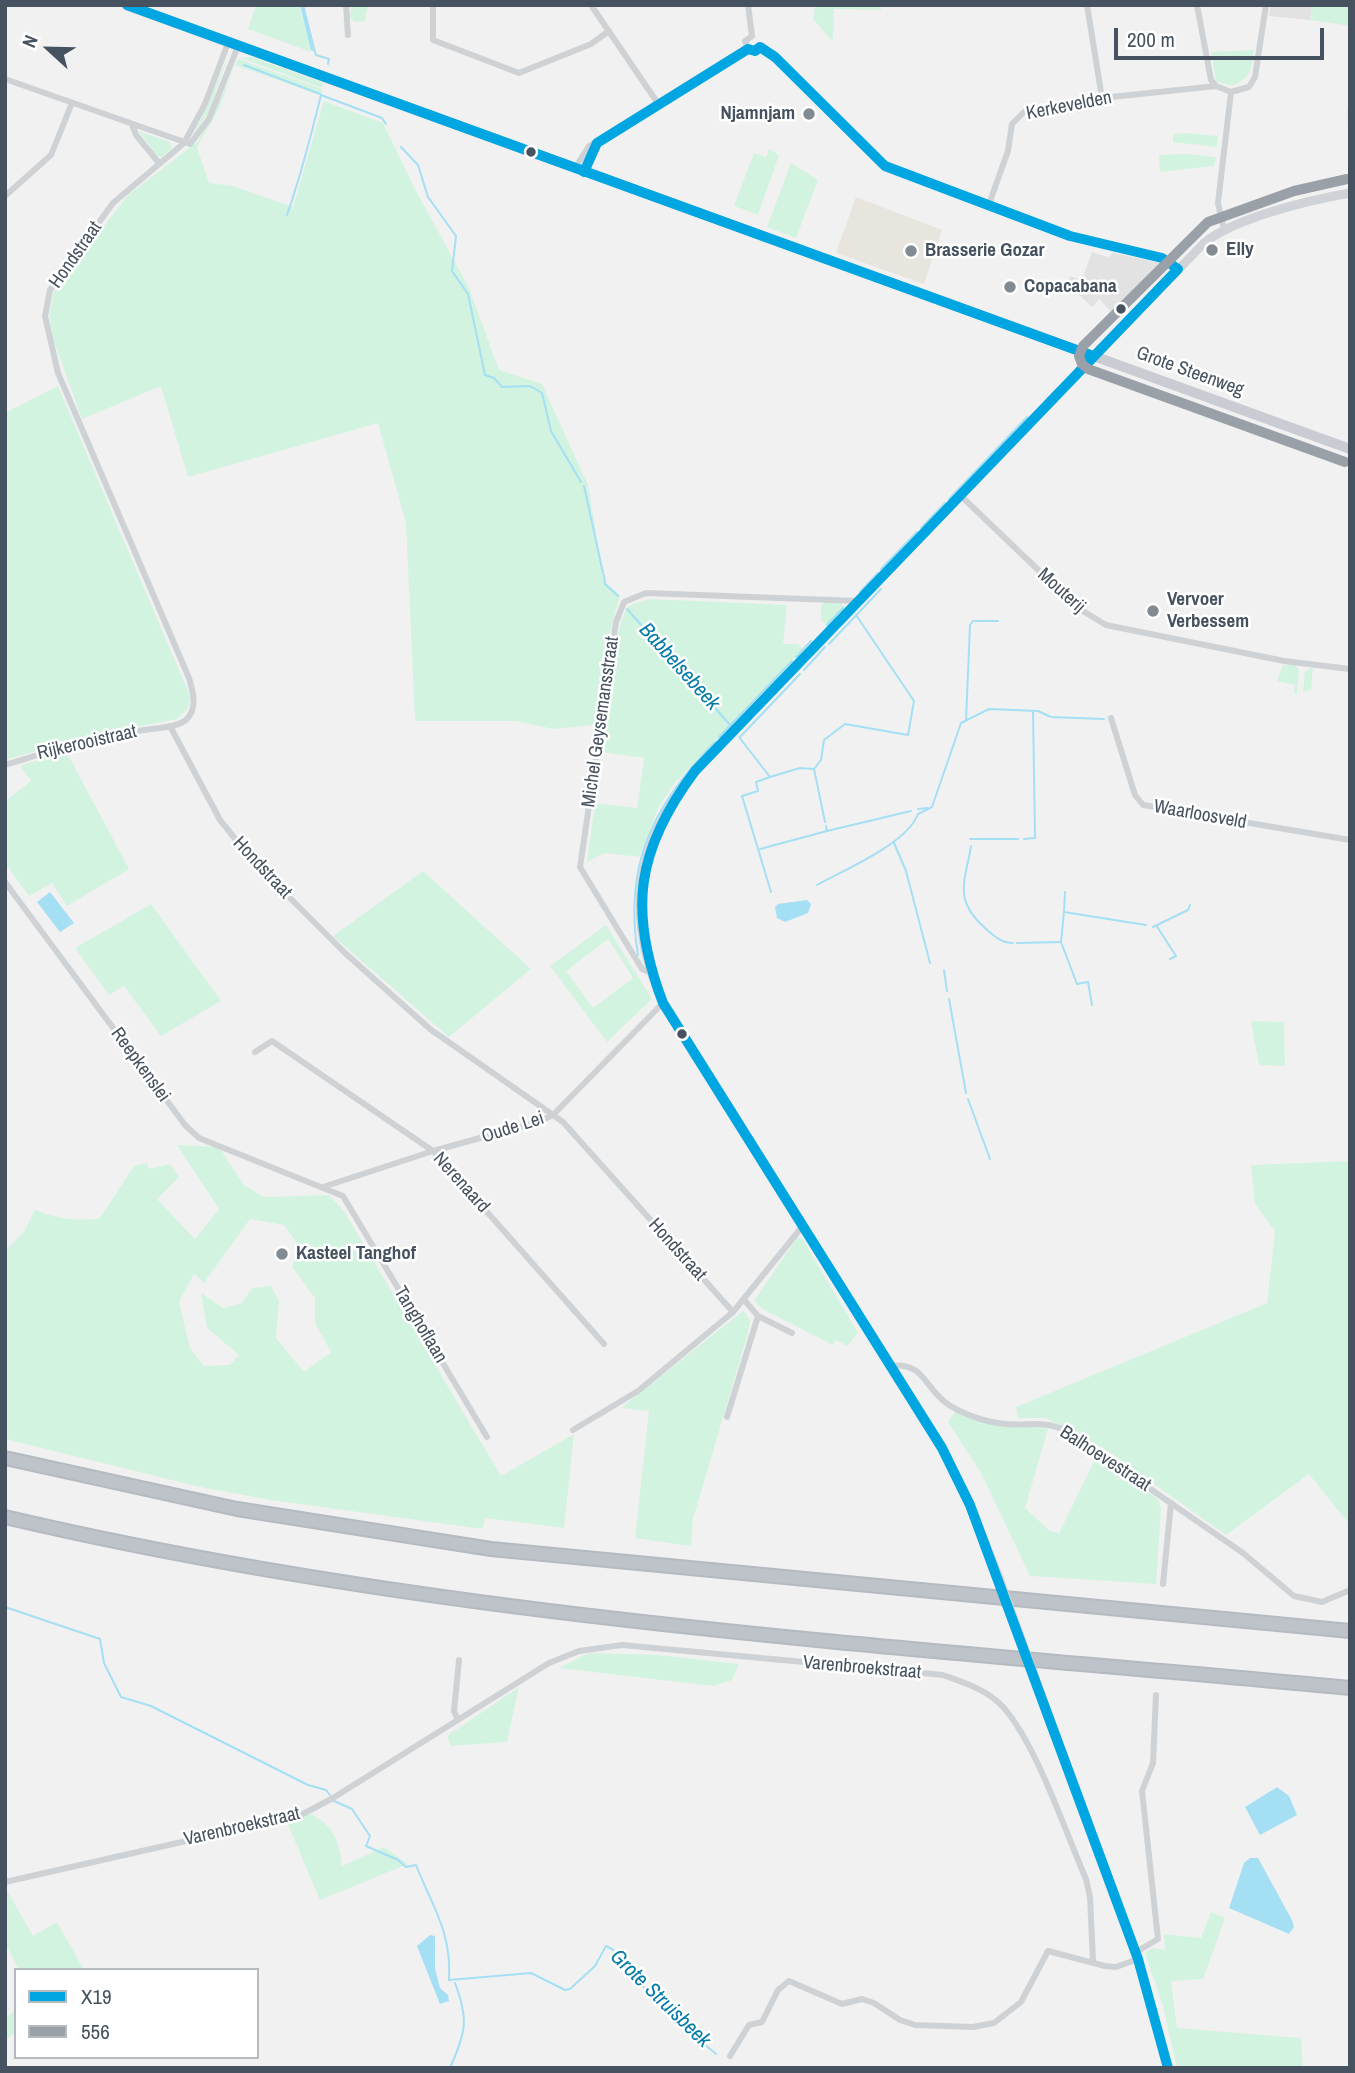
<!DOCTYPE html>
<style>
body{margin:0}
#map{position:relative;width:1355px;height:2073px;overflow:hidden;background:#f2f1f1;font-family:"Archivo Narrow",sans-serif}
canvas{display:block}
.frame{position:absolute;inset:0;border:7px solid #46525f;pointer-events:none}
.legend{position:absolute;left:14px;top:1968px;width:245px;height:91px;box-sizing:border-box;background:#fff;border:2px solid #b5babf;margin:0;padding:9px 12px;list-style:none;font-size:21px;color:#46525f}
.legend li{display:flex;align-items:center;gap:14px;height:35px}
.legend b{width:35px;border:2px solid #b5babf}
.north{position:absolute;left:14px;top:14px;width:70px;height:70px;-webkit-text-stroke:5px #fff;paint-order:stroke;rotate:292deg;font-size:19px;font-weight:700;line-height:28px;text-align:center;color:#46525f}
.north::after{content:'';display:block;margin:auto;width:24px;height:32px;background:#46525f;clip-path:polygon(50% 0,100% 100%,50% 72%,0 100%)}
.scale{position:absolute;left:1114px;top:28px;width:210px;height:32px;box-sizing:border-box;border:4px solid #46525f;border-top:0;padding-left:9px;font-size:21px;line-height:24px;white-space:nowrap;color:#46525f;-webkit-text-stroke:5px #fff;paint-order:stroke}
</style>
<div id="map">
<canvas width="1355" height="2073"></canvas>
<div class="frame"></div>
<ul class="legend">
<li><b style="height:9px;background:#00a6e2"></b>X19</li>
<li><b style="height:9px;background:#99a0a7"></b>556</li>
</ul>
<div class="north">N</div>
<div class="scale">200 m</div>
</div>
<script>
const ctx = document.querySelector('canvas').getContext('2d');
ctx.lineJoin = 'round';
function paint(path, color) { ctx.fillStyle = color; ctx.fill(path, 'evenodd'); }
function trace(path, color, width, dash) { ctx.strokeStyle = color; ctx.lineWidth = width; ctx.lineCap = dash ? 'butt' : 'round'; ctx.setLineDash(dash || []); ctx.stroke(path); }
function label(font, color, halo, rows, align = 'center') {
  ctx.font = font + ' "Archivo Narrow",sans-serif'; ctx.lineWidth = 5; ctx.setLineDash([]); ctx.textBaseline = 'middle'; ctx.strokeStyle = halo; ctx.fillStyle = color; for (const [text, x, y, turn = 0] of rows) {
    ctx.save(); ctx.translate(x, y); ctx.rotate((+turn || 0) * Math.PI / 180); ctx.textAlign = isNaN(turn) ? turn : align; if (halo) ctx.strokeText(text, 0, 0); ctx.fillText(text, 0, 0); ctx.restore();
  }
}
const commercial = new Path2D(`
 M856,197L942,230L924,284L836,253Z`);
const education = new Path2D(`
 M1271,5H1312L1310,20L1269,16Z
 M1092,252L1108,257L1113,253L1161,263L1164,271L1116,317L1099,299L1092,307L1067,284L1070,276L1082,280Z`);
const green = new Path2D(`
 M256,5H300C301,22 312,34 311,52L248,29Z
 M351,5H368L365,21L355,22L350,18Z
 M815,5H881V10L834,9L833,42L813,19Z
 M1312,5H1350V26L1310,20Z
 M1254,50C1251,70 1252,77 1232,86L1216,81L1211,52Z
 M228,56L209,112L189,141L202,118Z
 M252,57L324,83L322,88L241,58Z
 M238,59L322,89L321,93H314L235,65L219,109L197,147L209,183L233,186L293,207L324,101L383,123L416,191L469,288L499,370L542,384L588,485L604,581L620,595L605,650L594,725L554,729L515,721H415L406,523L378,423L188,477L161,386L82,419L53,339L49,314L54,291L128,195L197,142L211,120Z
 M1347,109H1350V184Z
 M138,131L170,142L172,148L162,157L158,156Z
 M1185,133L1218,136L1217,147L1173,142V134Z
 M769,149L779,155L758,215L734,206L754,153L766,157Z
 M1187,154L1216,157L1214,166L1160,172L1159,155Z
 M791,163L818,180L796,238L767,227Z
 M58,386L190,696L188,708L177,719L88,736L5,760V413Z
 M651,599L787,605L783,644H798L803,649L674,784L658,808L639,857L605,853L587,862L595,803L637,808L644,758L602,752C606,720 612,635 626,610C631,602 643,601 651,599Z
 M824,602L841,603L846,609L828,627L821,620V606Z
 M1283,665H1296L1299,670L1297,693L1294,694L1295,685L1277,681Z
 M1313,667L1311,690L1303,692L1305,671Z
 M66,751L129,869L67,906L52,883L29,896L5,863V801L31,781L20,766Z
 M423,871L531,969L449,1037L333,936Z
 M151,904L221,1001L161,1036L124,986L109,995L75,948Z
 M606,925L652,999L607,1042L550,966ZM608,939L633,978L593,1008L566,971Z
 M1251,1021L1284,1022L1285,1066L1259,1065Z
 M177,1145L219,1147L243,1184L263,1197L329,1195L344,1211L501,1476L574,1434L564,1528L485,1518L482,1529L271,1500L200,1487L5,1439V1251L24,1232L35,1210C54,1218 79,1222 100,1218L134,1166L147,1163L149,1169L170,1164L179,1177L157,1199L195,1239L219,1209ZM250,1219L284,1225L299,1246L292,1267L315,1298V1323L331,1352L304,1372L276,1338L279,1301L271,1286L252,1288L242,1303L223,1308L201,1293L207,1328L239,1355L230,1365L204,1366L190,1348L179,1302L194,1274L204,1283Z
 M1350,1161V1525L1309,1474L1226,1535L1103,1448L1046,1418H1018L1016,1407L1267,1303L1275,1231L1255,1204L1251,1165Z
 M797,1238H802L858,1333L847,1346L836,1340L833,1345L764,1310L754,1301Z
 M744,1310L750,1321L748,1333L693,1519L691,1546L635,1538L649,1411L621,1408Z
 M955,1412L998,1426L1034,1425L1048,1429L1025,1508L1050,1531L1059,1533L1097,1456L1159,1500L1161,1510L1156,1584L1030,1576L981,1473L948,1422Z
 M589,1653L658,1655L739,1664L732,1680L713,1686L559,1668Z
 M519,1687L507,1742L451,1746L447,1736Z
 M310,1814C333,1823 340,1843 342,1866L384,1847L408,1864L320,1900L287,1822Z
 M5,1887L33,1936L57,1922L84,1970H19L5,1943Z
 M1211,1912L1225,1918L1203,1979L1171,1981L1177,2028L1301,2038L1303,2066L1177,2068L1163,2006L1145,1953L1152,1948L1165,1950L1164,1934L1201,1938Z
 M16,2009V2032L5,2040V2019Z`);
const water = new Path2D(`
 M300,5H304L316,52L311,50Z
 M50,892L74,923L60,932L37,902Z
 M807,900L811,904L808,913L785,922L777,918L775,907L778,904Z
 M1277,1787L1289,1796L1297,1815L1260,1835L1245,1807Z
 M1250,1858H1258L1292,1920L1294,1927L1289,1934L1229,1908L1244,1863Z
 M430,1935L435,1936V1969L440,1988L448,1995L449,2001L440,2004L417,1946Z`);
const stream = new Path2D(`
 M314,50L316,55L329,59L328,64
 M244,65L320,94
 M321,95L382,118L386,124
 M401,147L418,165L428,197L456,236L452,271L468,294L485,375L494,378L502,387L530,386L542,393L551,431L581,482
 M287,215C301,175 311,136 321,95
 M584,486L603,573
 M949,499L1027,417
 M921,528L945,503
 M881,569L917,532
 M604,575L605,584L618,596
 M860,592L878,573
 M627,609L731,726
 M993,621H998
 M827,625L843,608
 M829,644L881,589
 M796,657L811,641
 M804,670L825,647
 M966,720L970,625L973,621H992
 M719,737L792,661
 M739,737L770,777L756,782L758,791L742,796L771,892
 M740,737L800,674
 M814,769L821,760L824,740L845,724L908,735L914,701L856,615
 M770,777L800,768L814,769L825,822
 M918,809L927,808
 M827,831L911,811
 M970,839H1018
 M1024,839L1035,838L1033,711
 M894,843L906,871L930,963
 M971,846C965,882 953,900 985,928C993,935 1001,943 1013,943
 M760,849L827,831L826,826
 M817,885C844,870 907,844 918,814L932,807L961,723L989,709L1038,711L1051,717L1104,719
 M1065,892L1064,912L1146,925
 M1064,912L1061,942L1077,984L1088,982L1092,1005
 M1156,925L1176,956L1170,959
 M1153,927L1188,910L1190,905
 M1017,943L1060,942
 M638,955C623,865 653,805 715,742
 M944,970L947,991
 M949,999L966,1093
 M968,1099L990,1159
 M5,1607L100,1639L104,1663L121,1697L151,1706L308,1785L326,1790L330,1795
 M334,1801L352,1809L370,1836L366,1846L398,1860L406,1867L416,1865C432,1906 452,1932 449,1980L531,1973L565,1990L570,1989L595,1966L606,1946C634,1960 630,1970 646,1990C665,2015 693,2034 716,2054
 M729,2067L731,2068
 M450,2068C466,2032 469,2020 455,1983`);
const street = new Path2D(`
 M346,5L348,35
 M433,5V40L519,73L591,44L609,31
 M591,5L659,105
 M748,5L752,36
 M1087,5L1102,98
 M1197,5L1211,80L1216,86L1231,92
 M760,47L775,57L874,158L885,166L1070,236L1162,258L1178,269
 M748,49L745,41L752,36
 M5,79L190,144L209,119L238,46
 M132,124L136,135L159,163
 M575,168L589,146L748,49L755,51L760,47
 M584,172L597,143
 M5,196L51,155L72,103
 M988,207L1008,151L1012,124L1024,112L1102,98L1216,86
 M1224,230L1218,203L1231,92L1249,87L1255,77L1266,5
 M961,496L1078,608L1106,625L1284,661L1350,669
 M1111,718L1135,795L1143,805L1350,840
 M170,726L220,820L253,861L345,953L430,1029L563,1122L733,1312
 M5,765C51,751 96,736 144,730C157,728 175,728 186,720C198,709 193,691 189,678L58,373L45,316L50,290L113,203L184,143L205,104L228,43
 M5,882L185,1125L199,1138L343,1196L487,1437
 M649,972L642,969L580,867L616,622L624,602L646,593L858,601
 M255,1052L272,1041L433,1151L604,1344
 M323,1187L433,1151L538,1122L553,1115L663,1003
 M758,1316L792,1333
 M890,1366C925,1361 924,1389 949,1405C965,1415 988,1423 1006,1424C1030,1426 1041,1420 1065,1430L1243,1553L1294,1596L1322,1602L1350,1590
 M727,1417L758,1316L745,1301
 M573,1430L638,1391L733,1312L802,1227
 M1163,1584L1171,1503
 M458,1720L454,1711L459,1660
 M5,1882L301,1815L333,1798L549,1663L579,1651L622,1645L943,1675C965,1683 988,1690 1004,1708C1037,1746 1065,1831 1086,1879L1090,1897L1093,1961
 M1136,1952L1158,1939L1142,1791L1153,1763L1156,1695
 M730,2056L749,2025L762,2022L778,1990L789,1981L842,2004L862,1999L874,2003L900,2020L915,2025L973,2027L994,2023L1021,2002L1048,1951L1105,1966L1116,1967L1138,1959`);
const secondary = new Path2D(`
 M999,1578L970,1505L942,1448L663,1003C625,917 634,845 695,771L1203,244C1233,218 1310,200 1350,193
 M1035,1678L1138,1959L1168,2068`);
const primary = new Path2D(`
 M126,5L1350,449`);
const highway = new Path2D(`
 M5,1458L237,1509L491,1549L1350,1631
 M5,1517C443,1620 903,1646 1350,1688`);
const secondaryBridge = new Path2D(`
 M999,1578L1035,1678`);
const bus1 = new Path2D(`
 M127,5L1093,356
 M584,172L597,143L748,49L755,51L760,47L775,57L885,166L1070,236L1162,258L1178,269L695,771C636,850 628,911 663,1003L942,1448L970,1505L1138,1959L1168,2068`);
const bus2 = new Path2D(`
 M1345,462L1088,369L1082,364L1079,356L1083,346L1208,222L1294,191L1347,179`);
const markers = [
 [809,114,7,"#828a92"],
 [531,152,6,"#46525f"],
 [1212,250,7,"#828a92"],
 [911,251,7,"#828a92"],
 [1010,287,7,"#828a92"],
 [1121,309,6,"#46525f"],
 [1153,611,7,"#828a92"],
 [682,1034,6,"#46525f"],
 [282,1254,7,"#828a92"]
];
const streetNames = [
 ["Kerkevelden",1069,106,-11],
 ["Hondstraat",76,255,-55],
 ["Grote Steenweg",1190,372,20],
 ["Mouterij",1061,591,42],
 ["Michel Geysemansstraat",601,722,-82],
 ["Rijkerooistraat",87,743,-13],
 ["Waarloosveld",1200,815,10],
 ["Hondstraat",262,868,47],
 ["Reepkenslei",140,1065,54],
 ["Oude Lei",513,1128,-18],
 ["Nerenaard",461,1183,48],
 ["Hondstraat",677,1250,48],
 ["Tanghoflaan",420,1325,59],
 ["Balhoevestraat",1105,1459,33],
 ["Varenbroekstraat",862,1668,5],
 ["Varenbroekstraat",242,1827,-13]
];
const poiNames = [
 ["Njamnjam",795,114,"right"],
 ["Elly",1226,250],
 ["Brasserie Gozar",925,251],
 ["Copacabana",1024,287],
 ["Vervoer",1167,600],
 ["Verbessem",1167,622],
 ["Kasteel Tanghof",296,1254]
];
const waterNames = [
 ["Babbelsebeek",679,667,48],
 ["Grote Struisbeek",660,1999,44]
];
paint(commercial, '#e7e5de');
paint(education, '#e3e2e3');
paint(green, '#d3f3e1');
paint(water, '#a4dff4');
trace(stream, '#a4dff4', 2);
trace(highway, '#b5bac1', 16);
trace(street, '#ced2d5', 6);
trace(secondary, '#cfd2d6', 9);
trace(primary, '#c9ccd2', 10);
trace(highway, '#bec3c9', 12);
trace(secondaryBridge, '#cfd2d6', 9);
trace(bus1, '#00a6e2', 10);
trace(bus2, '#99a0a7', 10);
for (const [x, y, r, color] of markers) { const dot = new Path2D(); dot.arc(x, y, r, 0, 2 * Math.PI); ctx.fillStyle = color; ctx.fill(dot); trace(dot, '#fff', 2.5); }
label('19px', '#46525f', '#fff', streetNames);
label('bold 19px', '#46525f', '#fff', poiNames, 'left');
label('italic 21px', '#027ba7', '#fff', waterNames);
</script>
